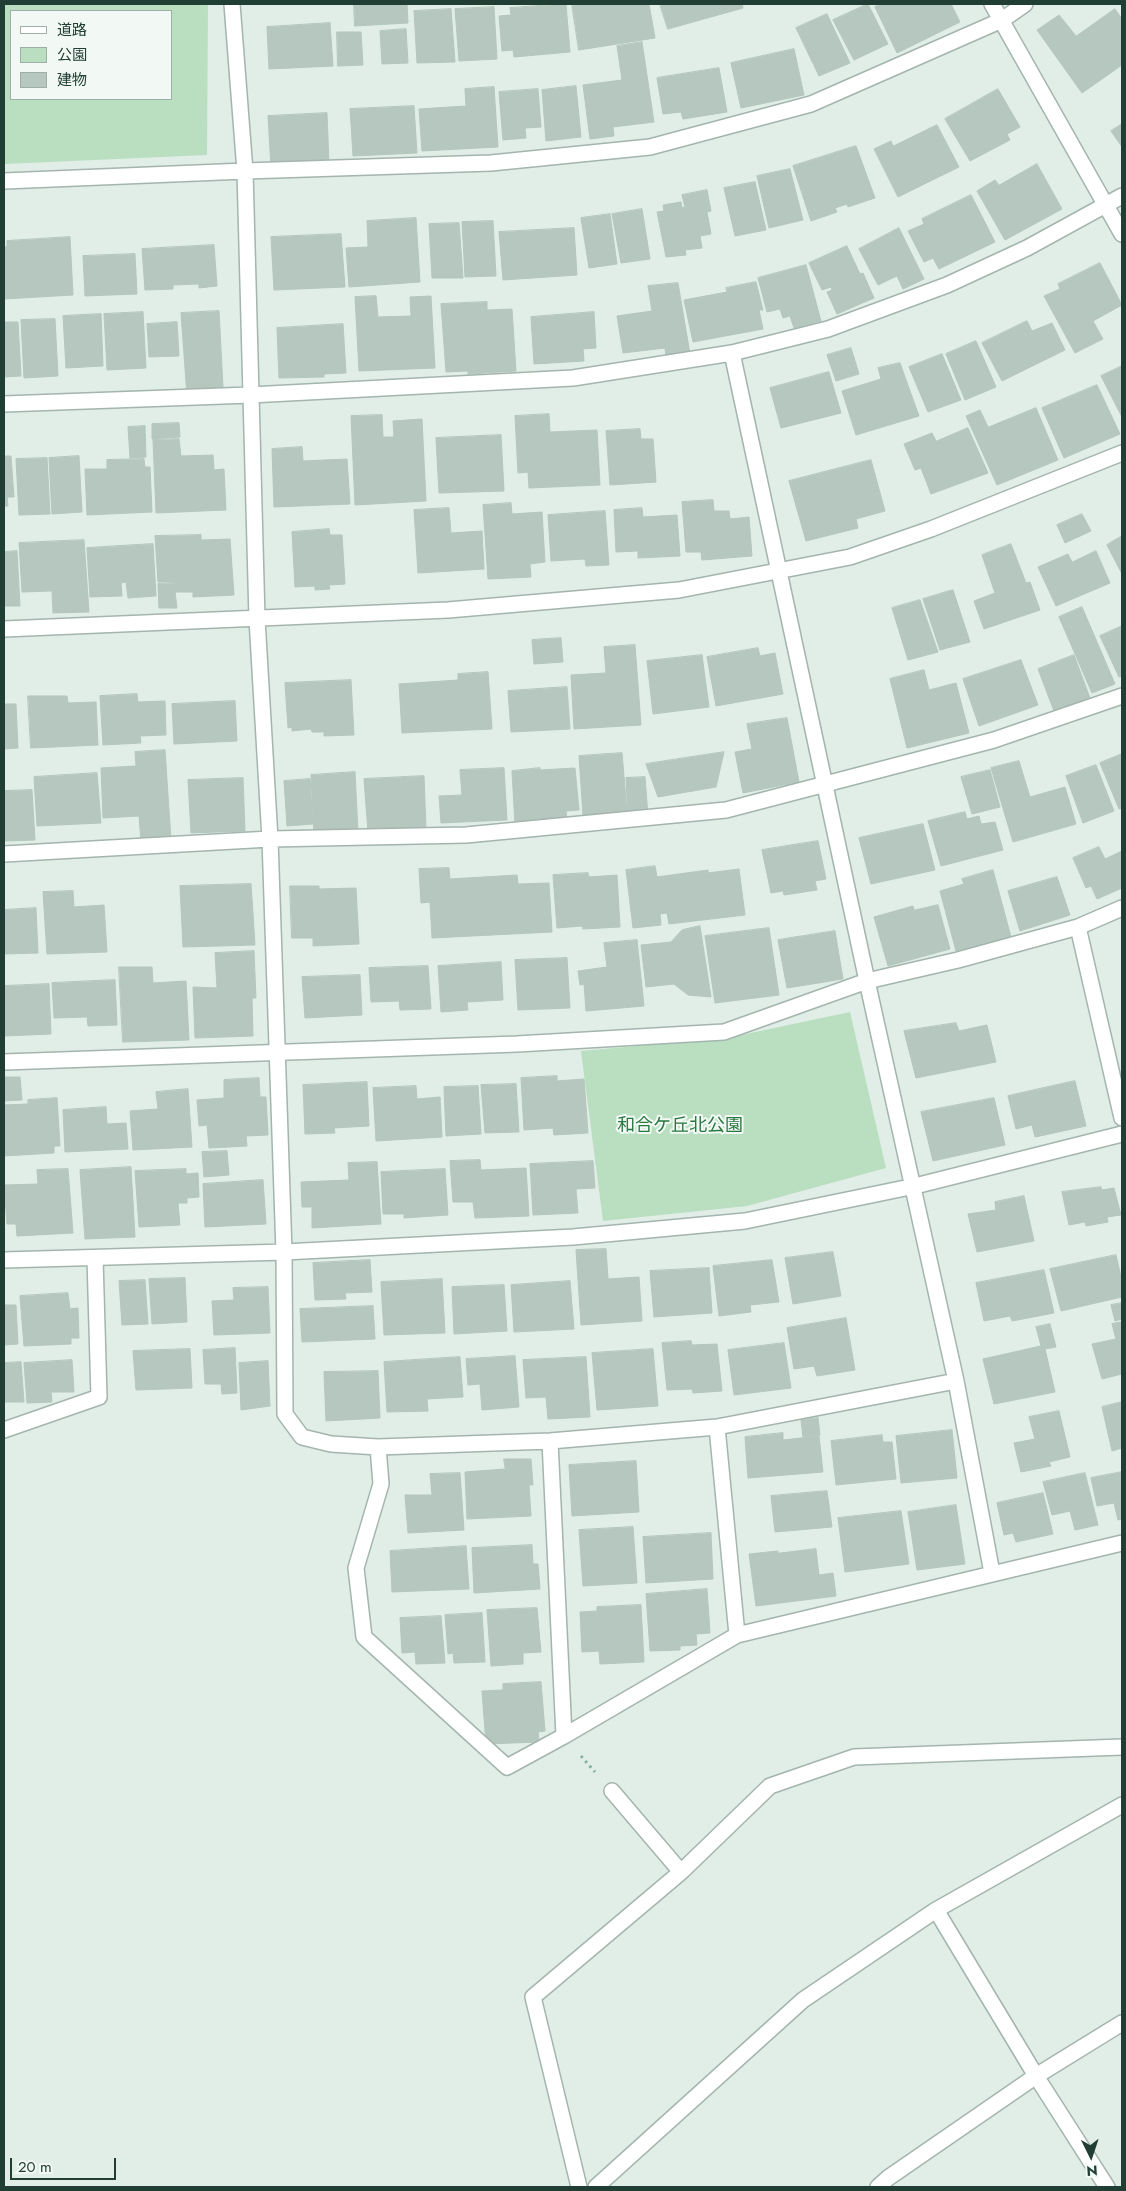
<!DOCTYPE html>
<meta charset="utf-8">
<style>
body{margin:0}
#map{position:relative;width:1126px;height:2191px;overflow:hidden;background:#e1ede7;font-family:Jost,"Noto Sans JP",sans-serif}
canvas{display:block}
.frame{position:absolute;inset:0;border:5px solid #203e34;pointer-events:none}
.legend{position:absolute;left:10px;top:10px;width:162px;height:90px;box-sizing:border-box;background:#f2f9f5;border:1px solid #9eaea8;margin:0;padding:6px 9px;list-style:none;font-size:15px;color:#203e34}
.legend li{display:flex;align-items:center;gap:10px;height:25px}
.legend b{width:25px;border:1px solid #9eaea8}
.north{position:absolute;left:1066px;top:2131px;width:50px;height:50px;-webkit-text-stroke:4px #f2f9f5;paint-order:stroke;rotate:176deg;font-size:14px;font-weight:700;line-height:20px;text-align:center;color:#203e34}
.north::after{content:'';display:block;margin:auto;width:18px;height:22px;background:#203e34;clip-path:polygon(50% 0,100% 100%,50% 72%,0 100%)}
.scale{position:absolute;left:10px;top:2158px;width:106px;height:22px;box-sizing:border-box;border:2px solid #203e34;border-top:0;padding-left:6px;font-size:15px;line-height:18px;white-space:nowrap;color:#203e34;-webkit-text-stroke:4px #f2f9f5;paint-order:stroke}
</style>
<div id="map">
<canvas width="1126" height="2191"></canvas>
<div class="frame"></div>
<ul class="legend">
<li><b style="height:6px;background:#fff"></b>道路</li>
<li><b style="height:14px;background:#b9dfc0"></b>公園</li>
<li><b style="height:14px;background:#b6c7bf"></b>建物</li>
</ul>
<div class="north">N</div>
<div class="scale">20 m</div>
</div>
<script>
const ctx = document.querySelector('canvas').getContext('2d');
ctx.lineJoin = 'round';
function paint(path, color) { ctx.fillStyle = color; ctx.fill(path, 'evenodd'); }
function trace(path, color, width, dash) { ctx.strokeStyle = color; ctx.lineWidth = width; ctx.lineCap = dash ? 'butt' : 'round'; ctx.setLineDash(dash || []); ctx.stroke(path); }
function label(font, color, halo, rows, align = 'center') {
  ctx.font = font + ' Jost,"Noto Sans JP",sans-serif'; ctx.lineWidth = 4; ctx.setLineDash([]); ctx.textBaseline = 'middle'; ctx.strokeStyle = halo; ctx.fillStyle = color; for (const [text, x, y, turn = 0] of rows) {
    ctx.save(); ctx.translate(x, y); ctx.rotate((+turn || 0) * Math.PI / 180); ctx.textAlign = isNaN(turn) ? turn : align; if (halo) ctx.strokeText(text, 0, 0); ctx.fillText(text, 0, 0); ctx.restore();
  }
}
const green = new Path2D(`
 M4,4H208L207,155L4,164ZM11,11H171V99H11Z
 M850,1012L886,1168L747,1206L603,1221L581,1051L727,1038Z`);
const building = new Path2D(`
 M354,4H407L408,23L355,26Z
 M566,4L570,52L514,57L513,50L502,51L499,16L511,15L510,8Z
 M572,4H649L655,38L579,50Z
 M660,4H742L743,8L668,29Z
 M868,4L888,44L854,60L833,20Z
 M881,4H951L960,22L897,53L875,7Z
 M494,7L497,59L459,61L455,9Z
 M451,9L455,62L417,63L414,11Z
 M1115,9L1122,19V65L1082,93L1037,30L1059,15L1076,36Z
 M827,14L850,63L819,76L796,28Z
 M330,23L333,66L269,69L267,27Z
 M406,29L408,63L382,64L380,31Z
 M337,32H361L363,65L338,66Z
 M642,42L654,122L613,127L614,136L590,139L583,85L622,80L617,46Z
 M794,49L804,95L741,108L731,63Z
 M719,68L727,112L683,119L681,112L663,114L657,78Z
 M576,86L581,137L546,141L542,90Z
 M494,87L498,147L422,151L419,109L466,106L465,89Z
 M538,89L541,127L525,128L526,138L503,140L499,92Z
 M998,89L1020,127L1007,134L1010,140L970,161L945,119Z
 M414,106L417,153L353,156L350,109Z
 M327,113L329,164L271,167L268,116Z
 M1122,124V147L1111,131Z
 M937,125L959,167L898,197L874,149L891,141L893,146Z
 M856,146L875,198L848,207L847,204L835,208L837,212L811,221L793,166Z
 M1037,164L1062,209L1005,240L977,191L995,180L999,185Z
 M790,169L803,220L769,228L757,176Z
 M755,182L766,230L735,236L724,188Z
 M707,190L711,211L707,212L711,234L700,236L702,248L685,250L686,255L666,257L657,212L664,211L663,205L681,202L682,208L685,207L682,195Z
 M971,195L995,242L939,269L933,258L924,262L908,231L924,224L922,219Z
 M642,209L650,259L621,263L612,214Z
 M610,214L617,264L589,268L581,218Z
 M416,218L420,282L349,287L346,248L368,247L367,221Z
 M493,221L496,276L465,277L462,222Z
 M459,223L463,278H432L429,224Z
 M574,228L577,275L503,280L499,232Z
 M899,228L924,279L903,289L897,276L878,285L859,249Z
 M341,234L345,287L274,290L271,237Z
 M70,237L73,295L4,299V247H7V241Z
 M214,245L217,286L199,288V284L173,285V289L145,290L142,249Z
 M847,246L860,274L863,273L874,298L837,314L827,292L832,290L831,287L822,290L809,263Z
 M135,254L137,294L85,296L83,256Z
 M1100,263L1122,305L1093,321L1103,339L1075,353L1044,296L1060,289L1058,284Z
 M806,265L821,321L794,328L790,316L783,318L780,309L767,312L758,278Z
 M756,282L763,310H759L763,329L693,342L684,300L727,292L726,288Z
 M678,283L690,354L666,358L665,348L623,353L617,316L652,311L648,286Z
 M376,296L378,317L411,316L410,297L431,296L435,368L359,371L355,297Z
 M487,302V310L512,309L516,371L468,374V371L446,372L441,304Z
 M219,311L223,387H215V395L187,396L181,313Z
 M143,312L146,368L107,370L104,314Z
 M594,312L596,348L583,349L584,361L534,364L531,317Z
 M101,314L103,366L66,368L63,316Z
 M55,319L58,376L24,378L21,320Z
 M1027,321L1032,331L1052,323L1065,350L1002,381L982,343Z
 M4,322H18L21,376L4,377Z
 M177,322L179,356L149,357L147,324Z
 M343,324L346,373L324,374V377L279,378L277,328Z
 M976,341L996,387L965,400L946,354Z
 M851,348L859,374L836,381L827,355Z
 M942,354L961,400L928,412L909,367Z
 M900,363L919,416L856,435L842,391L881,379L878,368Z
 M1122,366V417L1101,376Z
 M829,372L841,413L781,428L770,388Z
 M1097,385L1120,434L1064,458L1042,408Z
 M1036,408L1058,460L997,485L966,416L980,410L988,427Z
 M549,414L550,432L597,430L600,485L529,488L528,472L518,473L515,416Z
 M382,415L383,437H394L393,421L422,419L426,501L355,505L351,416Z
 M179,423L180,437L152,439V424Z
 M145,426L146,457L130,458L128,427Z
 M968,428L988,473L931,494L921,468L915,470L904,444L932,433L936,441Z
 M640,429L641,439H653L656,482L610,485L606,431Z
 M501,435L504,491L439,493L436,438Z
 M179,439L181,456L213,455L214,470L224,469L226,510L156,513L153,440Z
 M302,447L303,461L347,459L350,504L274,507L272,449Z
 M4,456H11L14,497H7L8,506H4Z
 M79,456L82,512L52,514L49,458Z
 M47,458L50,514L19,515L16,459Z
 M144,459L145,467H150L152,512L87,515L85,469H107V460Z
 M871,460L885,511L856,519L858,528L806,541L789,481Z
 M713,500L714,511H729L730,519L749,517L752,556L702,560L701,552H686L682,502Z
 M511,503L512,514L542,512L545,562L530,564L531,577L488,579L483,505Z
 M449,508L451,533L482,531L484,569L418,573L414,510Z
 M642,508L643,517L677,515L680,556L638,558V551L616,552L614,510Z
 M605,511L609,565L586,566L585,559L551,561L548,515Z
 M1082,514L1091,531L1065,543L1057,525Z
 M329,529L330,535H342L345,584L329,585L330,589L315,590V586L295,587L292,532Z
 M201,535V540L230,539L234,595L193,597V592H175V582H158L155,536Z
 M1122,536V574L1107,545Z
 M84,540L89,612L53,613L52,591L22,592L19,543Z
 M153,544L156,596L128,598L126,582L121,583L122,596L90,597L87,548Z
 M1011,544L1026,583L1030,582L1040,610L984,629L974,601L995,593L982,555Z
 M17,551L20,606H4V552Z
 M1096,551L1110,583L1056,606L1038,567L1068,554L1072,562Z
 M174,583L177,608H159L158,584Z
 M953,590L970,642L940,650L923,599Z
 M920,600L938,652L908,660L892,608Z
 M1082,607L1115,684L1092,693L1059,617Z
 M1122,626V676L1119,677L1100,636Z
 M561,638L563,662L534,664L532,640Z
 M635,645L641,725L574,729L571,675L606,673L604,647Z
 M758,648L760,656L775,653L783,694L716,706L707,657Z
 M702,655L709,707L653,714L647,661Z
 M1074,655L1090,698L1054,711L1038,669Z
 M1021,660L1038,705L979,726L963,679Z
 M924,670L929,690L956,683L969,733L907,748L890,679Z
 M488,672L492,729L402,733L399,684L458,680V674Z
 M351,680L354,735L324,736V732H312L311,729L292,731V727L288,728L285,683Z
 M567,687L570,729L511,732L508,691Z
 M137,694L138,702L165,701L166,735L140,736L141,743L103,745L100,696Z
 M28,696H67L68,703L96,702L98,745L31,748Z
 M235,701L237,741L174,744L172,704Z
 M4,704H16L18,748L4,749Z
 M787,718L799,782L743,793L735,752L752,749L747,724Z
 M165,750L171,840L141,841L139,816L103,818L101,768L136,766L135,752Z
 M724,752L716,787L658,797L646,764Z
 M622,753L627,812L583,815L579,756Z
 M1122,754V808L1119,809L1100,763Z
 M1019,761L1030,797L1065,787L1076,824L1013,842L991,768Z
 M1096,765L1114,811L1083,823L1066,776Z
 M504,768L507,820L441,823L439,796L462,795L460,770Z
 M540,768V770L575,768L579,810L566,811L567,822L515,825L512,771Z
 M990,770L1000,807L972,814L961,777Z
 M355,772L358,832L314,834L311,775Z
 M97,773L101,823L37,826L34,777Z
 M424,776L426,829L368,832L364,779Z
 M645,777L648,816L628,818L626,778Z
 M243,778L245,831L191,833L188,780Z
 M310,779L313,824L287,826L284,781Z
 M32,790L35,840L4,841V791Z
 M965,812L967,819L979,816L981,824L995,822L1003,850L941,866L928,821Z
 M923,824L935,870L871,884L859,838Z
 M818,841L826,879L815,881L817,890L784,895L783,891L771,893L762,850Z
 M1099,847L1105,859L1122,851V888L1097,899L1091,886L1086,888L1073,858Z
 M655,866L657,877L708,870V873L739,869L745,915L669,924L667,913L660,914L661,925L633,928L626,870Z
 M449,868L450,879L517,875L518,884L549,883L552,932L432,938L430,902L421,903L419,869Z
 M993,870L1011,937L956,951L940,891L964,884L962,879Z
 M588,873L589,877L617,875L620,927L583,929L582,926L557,928L553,875Z
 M1057,877L1070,915L1020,931L1008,891Z
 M251,884L255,945L183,947L180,886Z
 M290,886H319V889L356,888L359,944L313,946V938H292Z
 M73,891L74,907L104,905L107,952L47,954L43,892Z
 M938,905L950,949L888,966L874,917L913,906L914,910Z
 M36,908L38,953L4,954V910Z
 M700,926L711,997L688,995L674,984L646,987L641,945L671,942L682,930Z
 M769,928L779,995L715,1003L705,936Z
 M835,931L843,979L787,988L778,940Z
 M637,940L644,1006L586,1011L584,984L580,985L578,971L607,967L604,943Z
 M254,951L256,998H252L253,1036L195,1038L193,987L217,988L215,953Z
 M567,958L570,1008L518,1010L515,960Z
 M501,962L503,1000L467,1002L468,1010L441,1012L438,966Z
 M428,966L431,1009L400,1010L399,1001L371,1002L369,968Z
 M119,967H152L153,983L186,981L189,1040L123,1042Z
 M360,975L362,1015L305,1018L302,977Z
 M115,980L117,1025L88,1026L87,1017L54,1018L52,983Z
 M49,984L51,1034L4,1036V986Z
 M956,1023L959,1031L987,1025L996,1062L916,1078L904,1031Z
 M557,1076V1081L584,1079L588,1133L554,1135L553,1128L524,1130L521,1078Z
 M4,1077H20L22,1100L4,1101Z
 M259,1078L260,1097H266L268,1135L246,1136L247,1146L209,1148L207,1125L199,1126L197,1100L224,1098V1080Z
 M1075,1081L1086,1126L1035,1137L1032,1125L1016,1129L1008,1096Z
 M367,1082L369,1126L334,1128L335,1133L305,1134L303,1085Z
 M516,1084L519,1132L485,1133L481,1085Z
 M416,1086L417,1099L440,1097L442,1137L376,1141L373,1088Z
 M478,1086L481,1134L446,1136L444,1087Z
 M188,1089L192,1147L133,1150L130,1111L158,1109L156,1092Z
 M57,1098L60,1146H54V1153L4,1156V1105L28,1104V1100Z
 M994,1098L1005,1145L933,1161L921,1112Z
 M106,1107L107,1124L126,1123L128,1149L65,1152L63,1110Z
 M227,1151L229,1175L204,1177L202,1152Z
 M480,1160L481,1170L526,1168L529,1216L475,1218L473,1202H453L450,1161Z
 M593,1161L595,1188L576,1189L578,1213L533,1215L530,1164Z
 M377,1162L381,1224L312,1228V1207H302L301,1182L349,1180L348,1163Z
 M131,1167L135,1237L85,1239L80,1170Z
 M68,1169L73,1233L17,1236L16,1224H7L4,1185L38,1184L37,1170Z
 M186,1169V1174L198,1173L199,1197L187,1198V1203H178L180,1225L139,1227L135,1171Z
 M445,1169L448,1215L404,1218V1214H383L381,1172Z
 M263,1180L266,1224L205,1227L203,1184Z
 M1101,1187L1102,1190L1114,1188L1121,1215L1107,1217L1108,1222L1086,1226L1085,1222L1069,1225L1062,1192Z
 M1024,1196L1034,1241L977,1252L968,1214L996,1210L995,1202Z
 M606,1249L608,1279L639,1277L642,1321L581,1325L576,1250Z
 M833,1252L841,1296L793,1304L785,1258Z
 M1116,1255L1122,1281V1297L1061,1311L1050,1269Z
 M370,1260L372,1292L345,1293L346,1299L315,1300L313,1263Z
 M772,1260L779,1302L750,1305L751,1312L719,1316L713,1266Z
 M709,1268L712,1313L654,1317L650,1271Z
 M1044,1270L1054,1313L1012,1321L1010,1316L984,1321L976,1283Z
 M185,1278L187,1322L152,1324L149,1279Z
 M442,1279L445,1333L384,1335L381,1282Z
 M145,1280L148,1324L122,1325L119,1281Z
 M570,1281L574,1329L514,1332L511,1285Z
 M504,1285L507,1331L454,1334L452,1287Z
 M268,1287L270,1333L214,1335L212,1301L234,1300L233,1288Z
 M68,1293L70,1309L78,1308L79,1338H71V1344L24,1346L20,1296Z
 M1122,1303V1319L1115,1321L1111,1305Z
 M4,1305H16L18,1344L4,1345Z
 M373,1306L375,1339L302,1342L300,1309Z
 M846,1318L855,1370L817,1376L814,1366L794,1369L787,1328Z
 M1122,1322V1374L1102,1379L1092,1344L1116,1339L1112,1324Z
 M1050,1324L1056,1347L1045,1349L1055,1392L994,1404L983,1359L1041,1346L1036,1327Z
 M691,1341L692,1345L717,1344L722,1391L693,1393L692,1389L667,1390L662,1343Z
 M784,1343L791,1388L734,1395L728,1350Z
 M235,1348L237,1393L222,1394L221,1384H205L203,1350Z
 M190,1349L192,1388L136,1390L133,1351Z
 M653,1349L658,1406L597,1410L592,1353Z
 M515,1356L519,1407L482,1410L480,1384L468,1385L466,1359Z
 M460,1357L463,1397L427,1399L428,1411L387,1412L384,1362Z
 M586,1357L590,1417L548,1419L546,1397L526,1398L523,1360Z
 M72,1360L74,1392H51L52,1402L27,1403L24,1363Z
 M268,1361L270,1406L241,1410L239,1363Z
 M21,1362L24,1402H4V1363Z
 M378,1371L380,1418L326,1421L324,1372Z
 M1122,1402V1448L1112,1451L1102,1407Z
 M1059,1411L1070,1457L1049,1462L1051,1466L1021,1472L1014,1443L1035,1439L1029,1417Z
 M818,1418L820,1435L803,1437L801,1420Z
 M952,1430L957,1478L901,1483L896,1436Z
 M783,1433V1440L819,1436L823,1472L748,1478L745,1437Z
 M882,1435L883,1442H892L896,1479L836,1485L831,1441Z
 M504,1459H531L533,1485H529L531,1516L467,1519L465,1472L505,1469Z
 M636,1461L639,1512L572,1516L569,1465Z
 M1122,1472V1519L1118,1520L1114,1503L1097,1506L1091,1478Z
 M460,1473L464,1530L408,1533L405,1495H432L430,1474Z
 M1085,1473L1098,1525L1075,1530L1070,1511L1052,1515L1043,1482Z
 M827,1491L832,1527L775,1532L771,1496Z
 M1043,1493L1053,1534L1016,1542L1013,1533L1004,1535L997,1503Z
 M956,1505L965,1564L917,1570L908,1512Z
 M901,1511L909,1564L845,1572L838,1518Z
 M633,1527L637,1583L583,1586L579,1530Z
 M711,1533L713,1579L646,1583L643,1537Z
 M532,1545L533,1564H538L540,1589L474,1593L472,1548Z
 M466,1546L469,1589L392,1592L390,1551Z
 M816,1549L819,1575L833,1573L836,1596L756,1606L749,1554L778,1551V1553Z
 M707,1589L710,1633L696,1634L697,1645L680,1646V1650L650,1651L646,1594Z
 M641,1605L644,1662L600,1664L599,1651L582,1652L580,1612L597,1611V1607Z
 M537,1608L541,1652L523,1653V1664L491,1666L487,1610Z
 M482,1613L485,1662L454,1663L453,1653L448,1654L445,1615Z
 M441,1616L445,1663L416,1664L415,1652L402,1653L400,1618Z
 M541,1682L545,1731L538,1732L539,1742L486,1744L482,1691L503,1690V1684Z`);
const path = new Path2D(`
 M581,1756L595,1772`);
const street = new Path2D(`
 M232,4L245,171L257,619L270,839L284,1252L285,1414L302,1437L331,1444L378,1447L550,1441L717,1427L956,1381
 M992,4L1122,234
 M4,181L245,171L491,163L650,147L811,104L1002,20L1025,4
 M732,353L867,981L956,1381L992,1573
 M4,404L250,395L573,378L732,353L828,329L947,285L1027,248L1122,196
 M4,629L448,610L679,590L850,557L931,529L1122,453
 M4,854L270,839L466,835L726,810L994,740L1122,696
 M1078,927L1122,1118
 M4,1062L517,1044L724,1032L867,981L958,960L1078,927L1122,908
 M4,1260L284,1252L573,1237L745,1221L915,1186L1122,1134
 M717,1427L737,1635
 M4,1430L99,1397L95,1258
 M550,1441L564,1736
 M378,1447L381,1484L356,1568L364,1637L507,1767L564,1736L737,1635L1122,1543
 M612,1791L681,1872
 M936,1910L1036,2076L1107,2187
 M579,2187L533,1997L681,1872L770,1786L854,1757L1122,1747
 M596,2187L803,2000L936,1910L1122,1805
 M878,2187L888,2178L1036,2076L1122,2023`);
const parkNames = [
 ["和合ケ丘北公園",680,1127]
];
paint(green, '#b9dfc0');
paint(building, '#b6c7bf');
trace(building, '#b3c7bd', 1);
trace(street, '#a3b5ae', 18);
trace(path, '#80b29e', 3, [2.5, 4]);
trace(street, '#fff', 15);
label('18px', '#287840', '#f2f9f5', parkNames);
</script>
